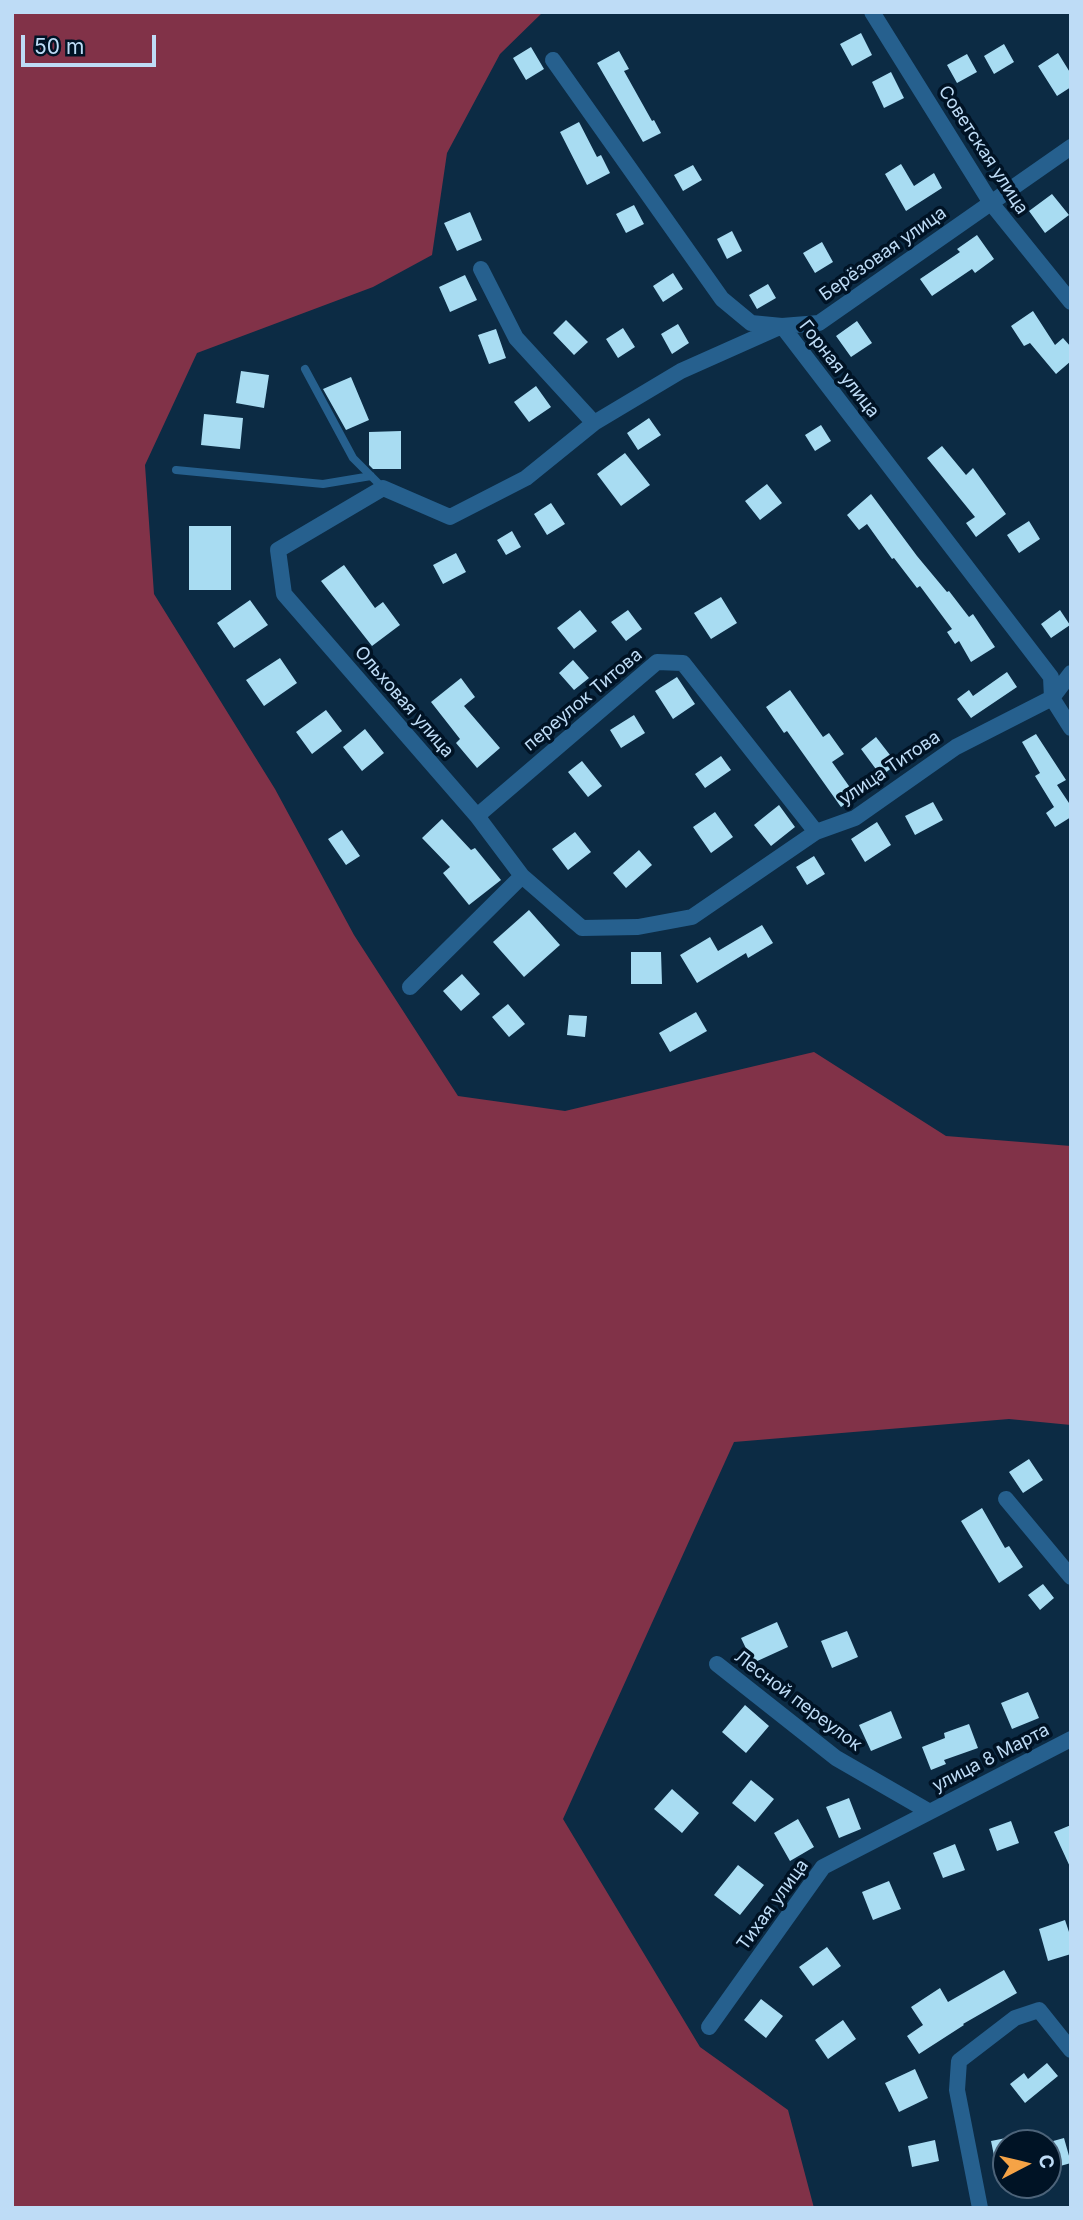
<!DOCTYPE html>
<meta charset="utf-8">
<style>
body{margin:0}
#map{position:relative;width:1083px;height:2220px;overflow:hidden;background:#0c2b44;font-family:Inter,sans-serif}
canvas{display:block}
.frame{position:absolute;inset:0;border:14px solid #bedcf6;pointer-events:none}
.north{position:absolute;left:992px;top:2129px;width:70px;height:70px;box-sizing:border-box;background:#001325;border:2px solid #4c6379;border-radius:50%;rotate:83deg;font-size:19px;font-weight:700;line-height:28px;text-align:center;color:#bedcf6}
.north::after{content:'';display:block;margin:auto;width:24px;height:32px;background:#f5a346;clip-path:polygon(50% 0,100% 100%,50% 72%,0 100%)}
.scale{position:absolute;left:21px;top:35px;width:135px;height:32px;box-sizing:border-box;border:4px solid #bedcf6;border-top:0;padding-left:9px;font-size:21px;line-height:24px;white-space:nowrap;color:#bedcf6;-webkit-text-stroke:5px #001325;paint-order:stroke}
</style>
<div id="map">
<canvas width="1083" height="2220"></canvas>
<div class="frame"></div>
<div class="north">С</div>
<div class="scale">50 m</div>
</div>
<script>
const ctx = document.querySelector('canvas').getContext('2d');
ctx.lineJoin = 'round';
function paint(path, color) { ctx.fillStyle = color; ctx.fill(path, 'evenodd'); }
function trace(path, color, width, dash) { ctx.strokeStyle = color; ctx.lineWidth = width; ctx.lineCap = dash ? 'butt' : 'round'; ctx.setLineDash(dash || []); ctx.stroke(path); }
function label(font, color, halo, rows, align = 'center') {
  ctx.font = font + ' Inter,sans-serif'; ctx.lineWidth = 7; ctx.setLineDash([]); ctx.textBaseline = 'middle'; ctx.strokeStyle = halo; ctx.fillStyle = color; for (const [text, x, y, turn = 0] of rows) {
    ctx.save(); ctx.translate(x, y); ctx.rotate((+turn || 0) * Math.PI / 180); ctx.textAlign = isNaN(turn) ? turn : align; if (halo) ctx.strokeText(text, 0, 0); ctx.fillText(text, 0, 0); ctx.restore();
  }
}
const green = new Path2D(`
 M12,12H543L500,54L447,153L432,255L373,287L197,353L145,465L154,594L275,789L354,935L458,1096L565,1111L814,1052L946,1136L1071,1146V1425L1009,1419L734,1442L563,1819L700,2047L788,2110L814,2208H12Z`);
const building = new Path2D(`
 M861,33L872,55L852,66L840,44Z
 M1004,44L1014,62L994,74L984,56Z
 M531,47L544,69L526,80L513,58Z
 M619,51L629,69L624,71L652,121L654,120L661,133L643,142L597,63Z
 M1058,53L1071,74V87L1057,96L1038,66Z
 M967,54L977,72L957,83L947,65Z
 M891,72L904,98L884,108L872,82Z
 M579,122L597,157L601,155L610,173L587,185L560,132Z
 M901,164L914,186L934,173L942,188L906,211L885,174Z
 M693,165L702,180L683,191L674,175Z
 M1052,194L1069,215L1045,233L1029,211Z
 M634,205L644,224L626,233L616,214Z
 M470,212L482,240L457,251L444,223Z
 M732,231L742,251L727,259L717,239Z
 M977,235L994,259L975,273L972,269L932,296L920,279L960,252L957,249Z
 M822,242L833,262L815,273L803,253Z
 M673,273L683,289L663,302L653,286Z
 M465,275L477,300L450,312L439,287Z
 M768,284L776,298L757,309L749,295Z
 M1033,311L1055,345L1063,338L1071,347V361L1056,374L1030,343L1024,346L1011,326Z
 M566,320L588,342L574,355L553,333Z
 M857,321L872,343L851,357L836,336Z
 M678,324L689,343L672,354L661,334Z
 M623,328L635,347L618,358L606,339Z
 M496,329L506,358L489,364L478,335Z
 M241,371L269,375L264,408L236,403Z
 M351,377L369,420L346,430L323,389Z
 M536,386L551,407L529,422L514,402Z
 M204,414L243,418L240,449L201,445Z
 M649,418L661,435L638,450L627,433Z
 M821,425L831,441L815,451L805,435Z
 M401,431V469H373L369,465V432Z
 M942,446L966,475L973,468L1006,514L976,537L966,523L975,517L927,458Z
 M625,453L650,485L621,506L597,474Z
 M767,484L782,503L760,520L745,501Z
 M871,494L917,556L947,592L949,591L969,617L973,614L995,647L971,662L959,641L955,644L947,632L952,629L920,586L917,588L894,558L892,559L867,524L859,530L847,515Z
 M551,503L565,524L547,535L534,514Z
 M1029,521L1040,539L1019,553L1007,535Z
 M189,526H231V590H189Z
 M512,531L521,547L506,555L497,540Z
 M456,553L466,572L443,584L433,565Z
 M344,565L375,608L383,602L400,625L372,646L321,581Z
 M721,597L737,623L711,639L694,613Z
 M250,600L268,625L234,648L217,623Z
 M580,610L597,631L574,649L557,628Z
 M628,610L642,629L626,641L611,622Z
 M1060,610L1070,625L1051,638L1041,624Z
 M280,658L297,683L264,706L246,680Z
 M573,660L589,678L574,690L559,673Z
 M1007,672L1017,687L971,718L957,699L969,690L973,696Z
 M677,677L695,704L673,719L655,691Z
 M461,678L475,697L464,706L500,748L477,768L456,743L460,739L431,702Z
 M790,690L823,737L829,733L844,754L832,762L856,796L841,807L787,731L784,733L766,707Z
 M326,710L342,731L312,754L296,732Z
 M634,715L645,733L621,748L610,730Z
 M365,729L384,753L362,771L343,747Z
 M1036,734L1066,780L1057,785L1071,806V817L1055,827L1046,813L1054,807L1035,776L1040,773L1022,742Z
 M876,737L897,764L881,776L861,749Z
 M721,756L731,770L705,788L695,774Z
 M582,761L602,786L588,797L568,772Z
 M933,802L943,820L915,835L905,816Z
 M779,805L795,827L771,846L754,825Z
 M715,812L733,837L711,853L693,827Z
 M442,819L471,850L475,848L501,880L469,905L443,873L450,867L422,838Z
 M877,822L891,845L865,862L851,839Z
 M342,830L360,856L346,865L328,839Z
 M575,832L591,852L568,870L552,849Z
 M639,850L652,865L626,888L613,873Z
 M814,856L825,874L807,885L796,867Z
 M529,910L560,945L524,977L493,942Z
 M762,925L773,943L748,958L746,953L697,983L680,955L710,937L718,951Z
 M631,952H661L662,984H631Z
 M462,974L480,994L461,1011L443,991Z
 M508,1004L525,1024L509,1037L492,1017Z
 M696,1012L707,1031L670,1052L659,1033Z
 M569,1015L587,1016L585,1037L567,1035Z
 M1029,1459L1043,1480L1023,1493L1009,1472Z
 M982,1508L1005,1548L1009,1546L1023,1567L999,1583L961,1521Z
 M1043,1584L1054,1598L1040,1610L1028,1595Z
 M777,1622L788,1647L753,1663L741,1638Z
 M847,1631L858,1657L832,1668L821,1641Z
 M1028,1692L1039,1718L1012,1729L1001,1703Z
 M745,1705L769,1726L746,1753L722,1732Z
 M891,1711L902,1738L871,1751L859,1725Z
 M969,1724L978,1748L944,1760L946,1764L931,1770L922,1747L945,1738L944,1733Z
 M751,1780L774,1799L755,1822L732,1803Z
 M672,1789L699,1813L682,1833L654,1809Z
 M849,1798L861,1829L839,1838L826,1807Z
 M798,1819L814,1847L790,1861L774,1833Z
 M1011,1821L1019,1843L997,1851L989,1829Z
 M1071,1825V1869L1054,1832Z
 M955,1844L965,1870L943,1878L933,1853Z
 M738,1865L764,1885L740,1915L714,1895Z
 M889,1881L901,1909L873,1920L862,1892Z
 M1065,1920L1071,1938V1954L1048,1961L1039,1929Z
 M827,1947L841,1966L813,1986L799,1967Z
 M1004,1970L1017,1993L963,2024L964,2025L919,2054L907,2036L923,2025L911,2007L940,1988L948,2002Z
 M761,1999L783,2016L766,2038L744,2020Z
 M843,2020L856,2039L828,2059L815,2040Z
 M1047,2063L1058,2076L1025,2103L1010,2084L1024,2073L1028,2079Z
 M915,2069L928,2098L899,2112L885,2083Z
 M1006,2138V2180H999L991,2141Z
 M1064,2138L1071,2163L1053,2168L1048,2143H1046Z
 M935,2140L939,2161L912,2167L908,2146Z`);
const lane = new Path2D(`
 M305,369L353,458L383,488
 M176,470L323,484L371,476`);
const street = new Path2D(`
 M872,12L991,203L1071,302
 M553,60L722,299L751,323L782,326L1051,677L1052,698L1071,728
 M1071,147L819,323L782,326L681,371L594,423L526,478L450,517L383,488L278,550L284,594L477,816L522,876L582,928L638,927L692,917L816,832L855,818L956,747L1052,698L1071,673
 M481,269L516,338L594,423
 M477,816L657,662L683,663L816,832
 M410,987L522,876
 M1006,1499L1071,1577
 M717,1664L836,1758L928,1811
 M709,2027L823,1867L1071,1739
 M980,2208L957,2090L959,2061L1015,2018L1039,2010L1071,2050`);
const streetNames = [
 ["Советская улица",983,150,57],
 ["Берёзовая улица",883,254,-35],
 ["Горная улица",839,369,52],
 ["переулок Титова",583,700,-40],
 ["Ольховая улица",404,702,49],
 ["улица Титова",890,768,-34],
 ["Лесной переулок",798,1701,37],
 ["улица 8 Марта",991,1758,-27],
 ["Тихая улица",773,1905,-54]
];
paint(green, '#813248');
paint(building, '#a8dcf2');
trace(lane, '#26608e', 8);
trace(street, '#26608e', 16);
label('18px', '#bedcf6', '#001325', streetNames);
</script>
